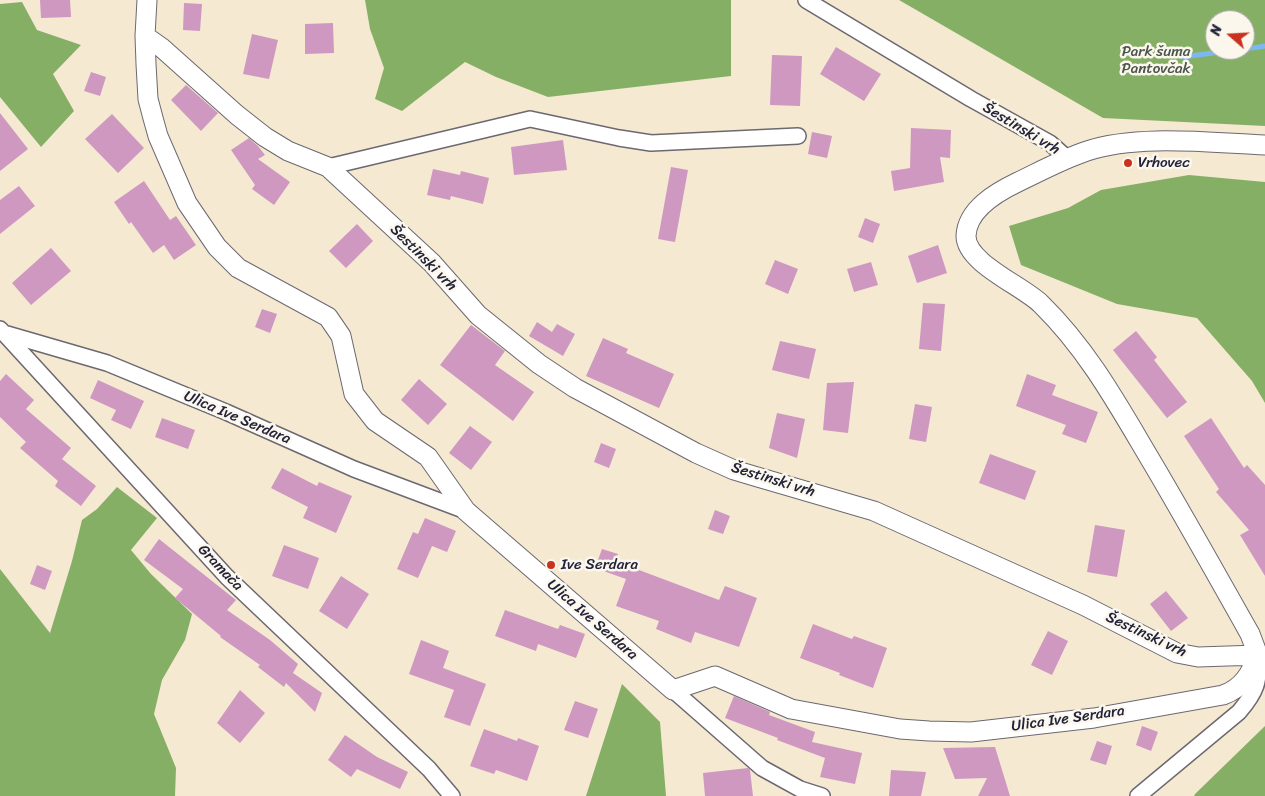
<!DOCTYPE html>
<meta charset="utf-8">
<style>
body{margin:0}
#map{position:relative;width:1265px;height:796px;overflow:hidden;background:#f5e9d2;font-family:Sriracha,sans-serif}
canvas{display:block}
.north{position:absolute;left:1205px;top:10px;width:50px;height:50px;box-sizing:border-box;background:#fbf7ec;border:1px solid #a4a2a5;border-radius:50%;rotate:289deg;font-size:14px;font-weight:700;line-height:20px;text-align:center;color:#22223b}
.north::after{content:'';display:block;margin:auto;width:18px;height:22px;background:#c8321e;clip-path:polygon(50% 0,100% 100%,50% 72%,0 100%)}
</style>
<div id="map">
<canvas width="1265" height="796"></canvas>
<div class="north">N</div>
</div>
<script>
const ctx = document.querySelector('canvas').getContext('2d');
ctx.lineJoin = 'round';
function paint(path, color) { ctx.fillStyle = color; ctx.fill(path, 'evenodd'); }
function trace(path, color, width, dash) { ctx.strokeStyle = color; ctx.lineWidth = width; ctx.lineCap = dash ? 'butt' : 'round'; ctx.setLineDash(dash || []); ctx.stroke(path); }
function label(font, color, halo, rows, align = 'center') {
  ctx.font = font + ' Sriracha,sans-serif'; ctx.lineWidth = 5; ctx.setLineDash([]); ctx.textBaseline = 'middle'; ctx.strokeStyle = halo; ctx.fillStyle = color; for (const [text, x, y, turn = 0] of rows) {
    ctx.save(); ctx.translate(x, y); ctx.rotate((+turn || 0) * Math.PI / 180); ctx.textAlign = isNaN(turn) ? turn : align; if (halo) ctx.strokeText(text, 0, 0); ctx.fillText(text, 0, 0); ctx.restore();
  }
}
const forest = new Path2D(`
 M365,0H731V76L548,97L496,77L465,62L402,111L375,99L384,68L370,29Z
 M899,0H1265V126L1103,118ZM1215,20H1245V50H1215Z
 M22,2L37,30L81,45L53,74L74,111L41,147L0,97V4Z
 M1189,175L1265,182V403L1252,381L1197,318L1117,304L1021,265L1009,226L1068,208L1101,190Z
 M117,487L157,518L131,550L151,574L192,614L185,640L162,680L154,714L176,768L175,796H0V569L50,633L72,561L82,520L97,509Z
 M622,684L660,722L666,796H586Z
 M1265,726V796H1194L1195,794Z`);
const stream = new Path2D(`
 M1245,49L1265,46
 M1183,57L1235,50`);
const building = new Path2D(`
 M40,0H70L71,17L41,18Z
 M184,3L202,4L200,31L183,30Z
 M333,23L334,53L305,54V24Z
 M252,34L278,40L269,79L243,74Z
 M836,47L881,74L864,101L820,74Z
 M772,55L802,56L800,106L770,105Z
 M91,72L106,77L100,96L84,91Z
 M186,85L218,113L201,131L171,100Z
 M0,113L28,149L0,171Z
 M112,114L144,148L118,173L85,139Z
 M911,128L951,130L950,158L940,157L944,182L894,191L891,171L910,168Z
 M812,132L832,136L827,158L808,154Z
 M249,138L258,146L265,155L258,159L290,182L274,205L252,189L255,185L231,150Z
 M563,140L567,170L514,175L511,147Z
 M671,167L688,170L675,242L658,239Z
 M433,169L460,175L461,171L489,178L483,204L451,196L450,200L427,195Z
 M144,181L170,220L176,216L196,245L174,260L164,245L153,253L131,222L129,224L114,202Z
 M19,186L35,206L0,234V200Z
 M865,218L880,224L873,243L858,237Z
 M357,224L373,241L346,268L329,251Z
 M938,245L947,273L917,283L908,256Z
 M51,248L71,271L31,305L12,283Z
 M775,260L798,269L788,294L765,284Z
 M871,262L878,285L854,292L847,269Z
 M923,303L945,304L941,351L919,349Z
 M262,309L277,314L270,333L255,327Z
 M537,322L552,332L557,324L575,334L563,356L529,336Z
 M471,325L505,351L495,365L534,392L513,421L440,365Z
 M1136,331L1157,357L1154,360L1187,402L1167,418L1113,350Z
 M603,338L628,349L626,353L674,374L659,408L586,376Z
 M780,341L816,349L809,379L772,370Z
 M6,374L34,400L26,409L71,448L62,459L96,486L81,506L55,486L58,481L20,448L26,442L0,417V381Z
 M1027,374L1056,385L1052,395L1098,412L1086,443L1062,434L1066,425L1016,406Z
 M419,379L447,404L428,425L401,400Z
 M98,380L144,401L131,429L111,420L116,410L90,398Z
 M854,382L848,433L823,430L827,383Z
 M915,404L932,407L926,442L909,439Z
 M777,413L805,419L797,458L769,448Z
 M162,418L195,430L188,449L155,437Z
 M1211,418L1244,468L1247,465L1265,485V576L1240,535L1249,530L1216,492L1219,489L1184,436Z
 M470,426L492,442L471,470L449,453Z
 M601,443L616,449L609,468L594,462Z
 M990,454L1036,471L1025,500L979,483Z
 M282,468L317,486L319,482L352,496L336,533L303,518L308,507L271,488Z
 M715,510L730,516L723,534L708,529Z
 M425,518L456,531L447,552L432,546L418,578L397,569L413,532L418,534Z
 M1095,525L1125,530L1117,577L1087,572Z
 M159,539L236,600L227,610L270,640L298,664L293,673L322,693L315,712L286,683L284,687L258,667L260,665L220,637L221,636L175,598L183,589L144,560Z
 M284,545L319,558L308,589L272,576Z
 M602,549L618,554L615,561L719,600L725,586L757,598L739,647L695,632L691,643L656,629L659,621L616,606L626,579L595,568Z
 M37,565L52,571L45,590L30,584Z
 M341,576L369,594L347,629L319,611Z
 M1166,591L1188,618L1171,631L1150,604Z
 M505,610L558,629L560,625L585,634L576,658L538,644L536,651L495,636Z
 M813,624L852,639L854,636L887,648L873,688L839,675L840,673L800,658Z
 M1048,631L1068,641L1052,675L1031,665Z
 M421,640L449,651L443,668L486,684L470,726L444,717L454,690L409,674Z
 M240,690L265,713L240,743L217,723Z
 M734,696L770,712L769,715L815,732L812,742L862,753L855,784L820,777L825,758L777,740L778,738L725,718Z
 M575,701L598,709L588,738L564,730Z
 M1142,726L1158,732L1151,751L1136,745Z
 M484,729L517,741L518,738L539,746L527,781L496,770L494,774L470,766Z
 M345,735L377,757L408,772L400,789L357,769L351,777L328,760Z
 M1097,741L1112,746L1106,765L1090,760Z
 M995,747L1010,796H978L987,778L955,779L943,748Z
 M748,768L750,770L753,796H705L703,773Z
 M891,770L926,772L921,796H889Z`);
const minor = new Path2D(`
 M806,0L971,99L1050,143L1068,159
 M328,167L530,119L619,138L651,143L798,136
 M0,329L227,577L429,769L452,796
 M7,334L107,363L226,412L354,469L466,511
 M673,690L762,768L800,789L822,796
 M1138,796L1239,712C1256,692 1260,682 1258,656`);
const tertiary = new Path2D(`
 M147,0L145,36L146,64L148,99L153,118L158,136L187,203L217,247L238,268L328,317L341,336L354,394L375,421L428,457L466,511L673,690L715,676L791,709L900,729L929,731L971,732L1094,718L1223,695C1243,688 1251,673 1258,655
 M145,36L162,48L237,115L265,137L288,151L328,167L432,263L478,315L539,364L575,388L696,453L734,470L754,476L874,511L1083,605L1177,653L1198,657L1258,655
 M1258,655L1250,634C1218,577 1186,520 1153,464C1119,407 1089,351 1041,304C1023,286 966,263 966,236C967,209 997,192 1018,182C1041,171 1063,159 1087,151C1137,134 1212,143 1265,145`);
const markers = [
 [1128,163,5,"#c8321e"],
 [551,565,5,"#c8321e"]
];
const parkNames = [
 ["Park šuma",1156,52],
 ["Pantovčak",1156,69]
];
const streetNames = [
 ["Šestinski vrh",1021,129,31],
 ["Šestinski vrh",423,258,45],
 ["Ulica Ive Serdara",237,418,23],
 ["Šestinski vrh",773,480,17],
 ["Gramača",220,568,46],
 ["Ulica Ive Serdara",592,620,41],
 ["Šestinski vrh",1146,635,25],
 ["Ulica Ive Serdara",1068,719,-8]
];
const poiNames = [
 ["Vrhovec",1138,163],
 ["Ive Serdara",561,565]
];
paint(forest, '#86af66');
trace(stream, '#7cb8ee', 5);
paint(building, '#ce98c1');
trace(minor, '#6c6870', 18);
trace(tertiary, '#6c6870', 21);
trace(minor, '#fff', 15);
trace(tertiary, '#fff', 19);
for (const [x, y, r, color] of markers) { const dot = new Path2D(); dot.arc(x, y, r, 0, 2 * Math.PI); ctx.fillStyle = color; ctx.fill(dot); trace(dot, '#fbf7ec', 2); }
label('15px', '#4a554c', '#fbf7ec', parkNames);
label('15px', '#22223b', '#fbf7ec', streetNames);
label('15px', '#22223b', '#fbf7ec', poiNames, 'left');
</script>
